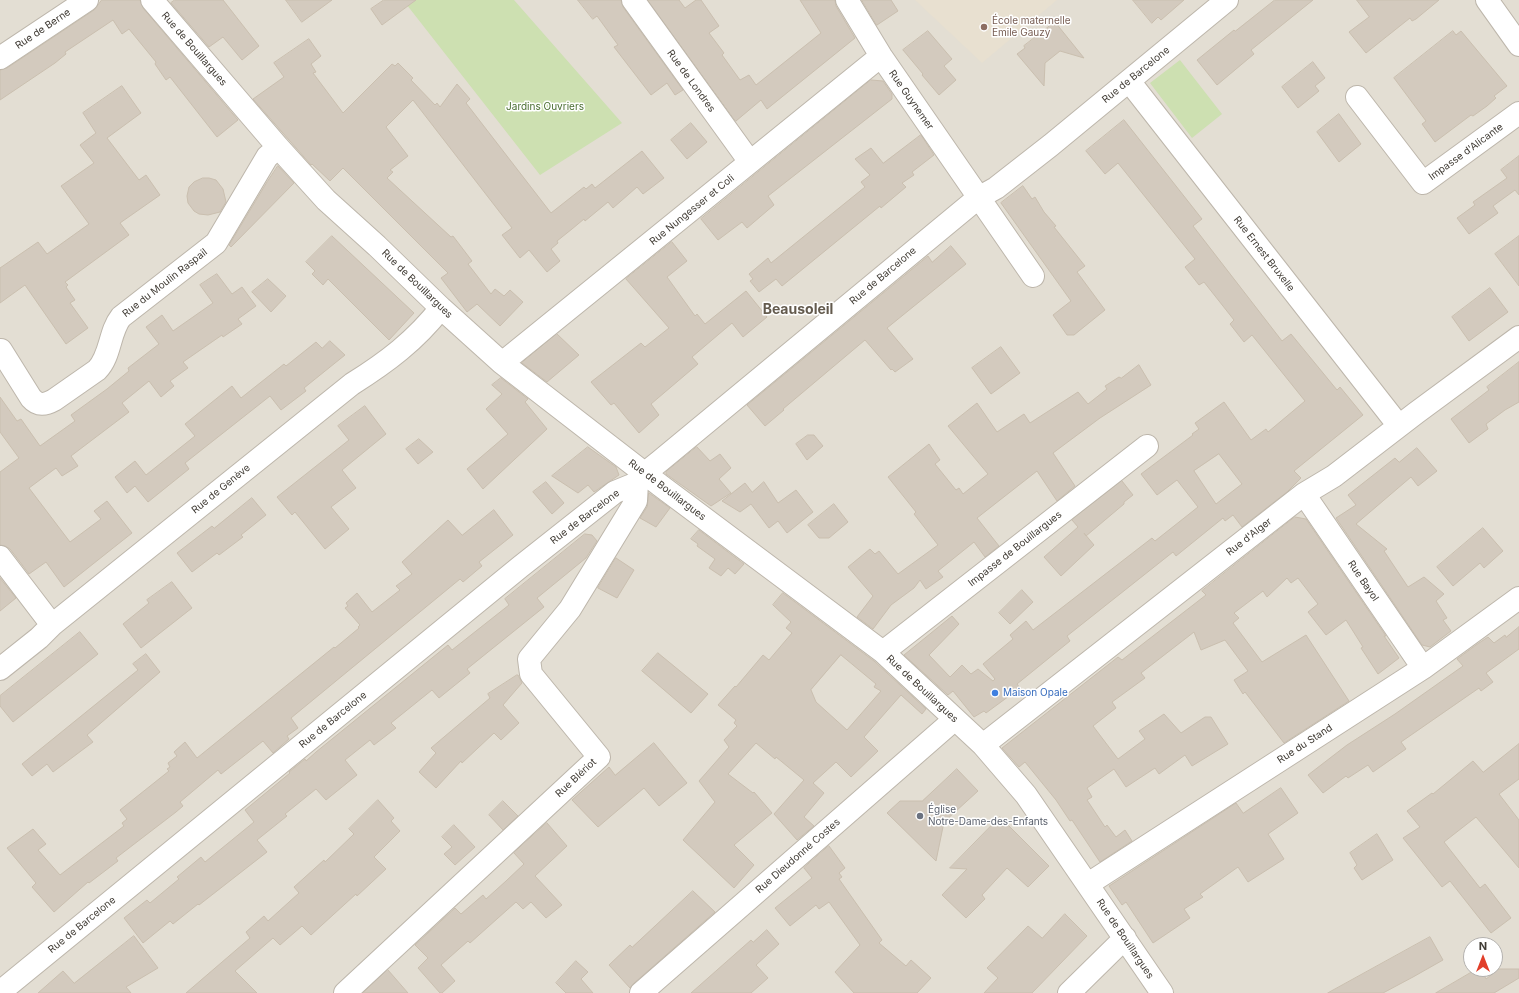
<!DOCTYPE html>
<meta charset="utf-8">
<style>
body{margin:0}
#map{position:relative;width:1519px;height:993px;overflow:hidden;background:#f0ece4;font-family:Inter,sans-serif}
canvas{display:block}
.north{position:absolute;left:1463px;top:937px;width:40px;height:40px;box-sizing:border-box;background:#fff;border:1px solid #b3b1ae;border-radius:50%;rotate:0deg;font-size:11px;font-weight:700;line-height:16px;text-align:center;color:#413c35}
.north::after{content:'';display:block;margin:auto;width:14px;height:18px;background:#e13f2a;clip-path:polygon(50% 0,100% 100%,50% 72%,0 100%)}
</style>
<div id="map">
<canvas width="1519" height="993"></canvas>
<div class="north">N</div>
</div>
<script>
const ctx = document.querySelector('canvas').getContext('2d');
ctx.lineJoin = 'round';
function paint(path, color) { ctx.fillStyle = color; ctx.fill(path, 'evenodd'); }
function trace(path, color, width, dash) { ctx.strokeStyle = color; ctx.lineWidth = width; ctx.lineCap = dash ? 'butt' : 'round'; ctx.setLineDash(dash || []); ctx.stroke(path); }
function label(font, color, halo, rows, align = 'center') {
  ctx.font = font + ' Inter,sans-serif'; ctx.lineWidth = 3; ctx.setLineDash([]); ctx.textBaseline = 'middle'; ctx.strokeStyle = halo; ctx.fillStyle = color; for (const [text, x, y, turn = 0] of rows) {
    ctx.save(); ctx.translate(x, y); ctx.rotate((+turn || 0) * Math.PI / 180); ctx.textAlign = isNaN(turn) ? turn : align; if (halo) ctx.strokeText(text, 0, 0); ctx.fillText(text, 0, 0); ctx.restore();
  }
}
const residential = new Path2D(`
 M0,0H1519V993H0ZM1471,945H1495V969H1471Z`);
const education = new Path2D(`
 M915,0H1057L982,63Z`);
const green = new Path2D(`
 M403,0H514L622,123L540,175Z
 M1180,60L1222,114L1192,138L1150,83Z`);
const building = new Path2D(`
 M102,0H140L143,8L238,120L217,137L170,77L166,80L155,64L156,62L129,29L122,34L113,20L65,52L66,54L55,63L0,100V70L7,68L94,10Z
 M175,0H223L259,46L242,60L223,37L209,47L171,3Z
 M286,0H332L302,22Z
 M384,0H416L382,25L371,9Z
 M578,0H621L623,7L683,90L675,95L667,83L651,95L614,47L618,45L597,16L593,19Z
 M648,0H679L685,8L696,0H701L719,26L709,33L724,53L722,55L740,80L749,75L756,85L821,33L800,0H835L836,6L855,38L767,109L761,100L736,121Z
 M862,0H891L898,11L877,25Z
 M1133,0H1184L1161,20L1158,17L1152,23Z
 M1275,0H1313L1251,50L1254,54L1217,85L1197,60L1234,30L1235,31Z
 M1357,0H1439L1416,19L1412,21L1410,18L1366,53L1349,32L1369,17Z
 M1055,22L1084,58L1060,51L1045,63L1044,86L1017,54L1025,48L1024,46Z
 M928,31L952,59L944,66L956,80L939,95L922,75L923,74L903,50Z
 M1453,31L1456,35L1461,31L1507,86L1494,96L1496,98L1487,106L1473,116L1471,115L1435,142L1422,124L1426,121L1394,78Z
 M309,39L321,56L311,64L316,72L313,73L343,113L392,64L395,66L398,63L413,78L411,80L435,105L437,103L440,107L457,84L470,99L466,103L551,213L584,187L586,189L592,184L595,188L642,151L664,178L643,194L637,187L613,208L608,202L585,221L584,219L572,229L557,241L558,243L551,249L560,261L547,272L529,250L520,258L502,235L512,228L413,100L386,127L408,156L390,170L393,172L387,178L451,237L453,236L472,261L468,264L491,294L495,289L504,296L510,290L523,302L500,326L477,304L467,312L441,278L448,273L343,168L330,181L312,164L311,165L253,99L284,77L274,63Z
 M1313,62L1325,78L1315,86L1319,91L1298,108L1282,87Z
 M871,80L883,81L892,94V99L768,196L774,205L747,228L742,222L718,240L701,219Z
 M122,86L141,113L107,138L139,180L146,175L160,195L120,223L129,235L65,282L68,285L66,287L75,300L70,303L88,328L66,344L25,285L0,303V268L38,242L47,254L89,224L61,186L94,163L80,145L96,133L83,113Z
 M1339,114L1361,144L1339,162L1317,132Z
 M1124,120L1202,219L1193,226L1282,341L1291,334L1337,390L1340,387L1363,415L1294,471L1301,478L1287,492L1242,527L1233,515L1225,521L1223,518L1176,556L1173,552L1067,636L1070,641L1017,684L1020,688L986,713L984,711L974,717L953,691L948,695L904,655L952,616L959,624L929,655L950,677L962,665L971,674L978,669L993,681L995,679L983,664L1013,639L1010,635L1026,621L1033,630L1152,538L1155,541L1198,507L1177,480L1157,495L1141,474L1193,435L1192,434L1199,429L1195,423L1224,402L1251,440L1266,429L1268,432L1305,401L1252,335L1244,342L1230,324L1234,320L1204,282L1199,285L1185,267L1195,259L1118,163L1105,174L1086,151ZM1219,454L1242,484L1216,504L1194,471Z
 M691,123L707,142L687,159L671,140Z
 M921,135L934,155L912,172L914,175L902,183L906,187L881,208L880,206L782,286L776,279L759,292L750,281L753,279L749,274L768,258L771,263L865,187L861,182L870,175L855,159L871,148L883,163Z
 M1519,156V195L1515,190L1493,206L1498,213L1469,234L1457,218L1475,205L1473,202L1507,178L1501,170Z
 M278,166L294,183L231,247L229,245L267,182Z
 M203,178H209L216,180L223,189L226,202L220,212L208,215L199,214L194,211L188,203L187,196L189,187L194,182Z
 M1023,186L1032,199L1035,197L1044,212L1056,226L1054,227L1085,266L1077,272L1105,310L1074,335H1067L1053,315L1071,301L1001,203Z
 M332,236L414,313L389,340L328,279L323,285L312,274L315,271L306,262Z
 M1519,236V286L1495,254Z
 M672,242L687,261L667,277L695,316L697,314L705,324L746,291L767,317L743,337L732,323L692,357L698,364L651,404L659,415L639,433L614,403L611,405L591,382L641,343L645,347L669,328L626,279Z
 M951,246L966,264L887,328L913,359L895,372L892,369L891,370L865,340L783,409L784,410L765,426L747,405L928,256L932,262Z
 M217,274L232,294L242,287L256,306L238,319L242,324L223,337L222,335L183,362L188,368L170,381L174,386L161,397L149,381L122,403L129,412L71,456L78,466L62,476L56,468L29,488L70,542L101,519L94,511L107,501L132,533L64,587L46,562L29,574L10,549L5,546L0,545V472L19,458L0,432V397L17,421L21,419L40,446L75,421L71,415L107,389L129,371L128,368L159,344L146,327L162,315L173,331L213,303L200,285Z
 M268,279L286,296L271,312L252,292Z
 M1490,288L1508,312L1469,341L1452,317Z
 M557,334L579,355L547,382L522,363Z
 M330,341L345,355L304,388L306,391L281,410L270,396L185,463L189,469L148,502L135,486L127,493L115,477L135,461L146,475L195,436L185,424L232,386L241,398L284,364L286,366L316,342L322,348Z
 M1001,347L1020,373L991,394L972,368Z
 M1519,362V402L1505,410L1486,424L1488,429L1469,443L1451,419L1489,390L1487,387Z
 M1139,365L1151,385L1100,418L1053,453L1075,486L1057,501L1037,471L977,518L999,546L985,557L974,542L938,571L943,577L926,589L920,580L914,588L891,605L873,629L857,617L873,596L848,567L870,549L875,554L879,551L898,574L938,545L914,514L916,512L888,477L929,444L940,460L935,464L956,490L959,488L963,494L988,474L948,426L977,403L997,432L1024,414L1030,423L1078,392L1088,404L1107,389L1105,386L1119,377L1121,378Z
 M501,378L528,399L525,402L547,429L483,489L467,469L508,434L486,409L502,394L492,385Z
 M365,406L386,434L342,470L356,488L331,507L349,529L325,549L295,512L292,515L277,497L349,440L338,426Z
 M808,435H814L823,446L807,460L796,444Z
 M419,439L433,452L418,464L406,449Z
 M588,447L616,467L619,475L594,492L588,485L578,493L552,476Z
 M697,447L710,461L720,454L731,468L719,479L731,493L711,506L666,474V472Z
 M1417,448L1437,471L1418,486L1411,477L1356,524L1387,549L1384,551L1408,587L1424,577L1444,594L1436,601L1447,618L1443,620L1451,631L1430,647L1422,645L1336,518L1356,505L1348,495L1395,458L1399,462Z
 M1122,481L1133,495L1124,502V504L1086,536L1084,533L1094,545L1061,576L1044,557L1078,527L1072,520Z
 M546,482L564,503L552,514L533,492Z
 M764,482L778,503L796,490L813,512L787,533L778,521L769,528L751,504L740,512L722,501L745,483L752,492Z
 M649,493L670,508L656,527L640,518L647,507Z
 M252,498L266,515L241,535L243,537L219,555L217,553L192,572L177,553L212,526L214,528Z
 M834,504L848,522L829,538H819L808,525Z
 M494,510L513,535L479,562L482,566L463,582L460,579L291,718L298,728L287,736L289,739L273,753L263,741L221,774L218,770L180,802L183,806L176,812L116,858L118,861L89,883L88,882L54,912L32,887L36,883L7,848L33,829L46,844L38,850L60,875L124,826L122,823L127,819L120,810L169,771L167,769L170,767L168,763L177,756L174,752L185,742L197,758L334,647L335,648L359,628L358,627L360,625L345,608L348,606L346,603L357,593L372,612L400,590L396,586L412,574L402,562L448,520L462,535Z
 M1295,517L1306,519L1386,636H1384L1399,658L1378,674L1361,648L1363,647L1346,620L1326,635L1308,612L1318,604L1298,578L1291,583L1287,578L1267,597L1263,591L1234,613L1239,618L1233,623L1262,662L1306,635L1349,701L1284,743L1245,692L1243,694L1234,680L1248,671L1225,640L1201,650L1194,632L1141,673L1145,678L1112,702L1116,708L1093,726L1118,759L1145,739L1139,731L1164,714L1181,733L1205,717H1211L1228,744L1192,766L1185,755L1159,774L1155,768L1126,787L1114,769L1087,788L1092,797L1087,800L1105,827L1107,825L1116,837L1125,830L1132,841L1100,862L1072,820L1070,821L1056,800L1025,762L1019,767L1002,748L1118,657L1122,660L1206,595L1202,591Z
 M1483,528L1503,551L1484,568L1480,563L1453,586L1437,567Z
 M699,530L744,564L735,574L728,568L721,576L709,568L715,559L697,546L698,544L691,539Z
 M585,534L592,535L597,541L586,558L537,598L544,607L467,669L470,673L439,698L432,690L391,723L396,728L374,745L370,740L345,760L357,775L326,800L316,789L285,814L287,816L257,840L267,852L199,905L198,904L173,924L170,921L143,943L124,918L147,900L150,903L179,879L177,877L201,857L205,862L254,822L245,810L290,773L289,772L305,759L306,761L316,752L448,645L452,650L509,605L505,599Z
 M616,558L634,570L617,598L598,588Z
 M0,578L16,598L0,611Z
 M172,582L192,608L141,648L123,624L149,603L147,600Z
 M1022,590L1033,602L1010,624L999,613Z
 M783,593L874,661L926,709L922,714L901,695L864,737L878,751L851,777L836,762L813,783L824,793L804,817L814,826L797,840L774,814L804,780L776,757L775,759L756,743L728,774L753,793L754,792L772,813L734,845L754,865L734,888L683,840L715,802L699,781L729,747L724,740L737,726L734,723L736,720L718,705L735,686L736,687L763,655L769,660L792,633L786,628L791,622L773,605ZM841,655L876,684L874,687L881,691L847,730L816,702L811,690Z
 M1519,627V649L1486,673L1493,682L1481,691L1479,688L1401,742L1406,749L1373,772L1368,765L1348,778L1346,776L1323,793L1308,775L1347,745L1395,714L1463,666L1457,659L1476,645L1488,637L1494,643L1505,635L1506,637Z
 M80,632L98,654L13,722L0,706V696Z
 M658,653L708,694L691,713L642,671Z
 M146,654L160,672L87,735L93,742L53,772L47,764L32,776L22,764L138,670L133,664Z
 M517,675H518L522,683L503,705L519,723L501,740L494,733L462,763L461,761L436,788L419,772L436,753L431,748L490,698L488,694Z
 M654,743L687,783L659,806L644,788L598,827L572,800L609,767L615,775Z
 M1519,744V779L1499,794L1519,820V868L1476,817L1444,842L1480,888L1485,884L1511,918L1491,933L1450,881L1442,887L1403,838L1420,827L1407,811L1432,793L1433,794L1473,761L1483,772Z
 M957,769L978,791L944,822L936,861L887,813L900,801H922Z
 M1281,788L1298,813L1268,834L1284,859L1248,882L1238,867L1200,894L1203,897L1184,909L1190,918L1153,943L1126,902L1122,905L1109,886L1236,803L1243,813Z
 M378,800L394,818L391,821L400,831L374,857L386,869L357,896L356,894L311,935L302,926L280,945L273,938L235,971L257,993H186L250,938L246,932L264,916L268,921L299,893L294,887L324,860L325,862L354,834L349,829Z
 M503,801L518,816L503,830L489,815Z
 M1000,817L1049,866L1028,887L1007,868L982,895L985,899L966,918L942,895L967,869L950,868Z
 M547,823L567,846L535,876L562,905L546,918L531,902L523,909L516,902L470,943L468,941L441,965L455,981L442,993H440L418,968L428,958L415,945L455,908L461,914L483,895L486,899L506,881L524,864L514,853Z
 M454,825L475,847L455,865L444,854L452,847L442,837Z
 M1377,834L1393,860L1362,880L1354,868L1357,865L1350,853Z
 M829,846L845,868L839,873L842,877L839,879L882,940L879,943L906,966L911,960L931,978L917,993H854L835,972L860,945L829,902L819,909L816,905L790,926L775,908L812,878L804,868Z
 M693,891L715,912L633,984L630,988L609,965L630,945L632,947Z
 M1065,914L1087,936L1032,993H984L998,978L987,968L1028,926L1042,938Z
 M767,930L779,944L756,965L768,978L751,993H691L751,940L753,942Z
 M134,936L158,968L126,987L131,993H38L63,971L74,983Z
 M1430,937L1443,960L1413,977L1383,993H1328Z
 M576,961L588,972L581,979L593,993H566L556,983Z
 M1477,969H1481L1486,979L1499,969H1519V978L1494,993H1436Z
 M388,970L408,993H363Z`);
const minor = new Path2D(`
 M152,0L278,147L326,200L377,246L441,308L502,363L661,486L883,652L983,745L1026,795L1162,993
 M633,0L750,162
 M847,0L881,56L1033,276
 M1487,0L1519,45
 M0,58L87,0
 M1129,81L1399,426
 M1357,97L1423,183L1519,113
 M1,350L31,398C38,406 45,405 54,400L97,370C111,356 109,332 121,317L216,243L267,157L278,147
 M502,363L881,56
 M1304,494L1423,668
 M0,557L52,625
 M883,652L1147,446
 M0,669L39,638L52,625L352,384C387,362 415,341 441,308
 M983,745L1304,494L1334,476L1416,413L1519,337
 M1088,884L1423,668L1519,598
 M0,992L520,567L615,492L637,483L645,473L660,461L978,198L996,188L1051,145L1227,0
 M345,993L599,757L531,674L529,659L570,609L636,501L637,483
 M641,993L955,719
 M1069,993L1125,938`);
const markers = [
 [984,27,4,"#8d6e63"],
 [995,693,4,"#3f7fe0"],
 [920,816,4,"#6b7280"]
];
const educationNames = [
 ["École maternelle",992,21],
 ["Emile Gauzy",992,33]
];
const streetNames = [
 ["Rue de Berne",43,29,-34],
 ["Rue de Bouillargues",194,49,49],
 ["Rue de Barcelone",1136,75,-39],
 ["Rue de Londres",691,81,54],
 ["Rue Guynemer",911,100,55],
 ["Impasse d'Alicante",1466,152,-36],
 ["Rue Nungesser et Coli",692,210,-39],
 ["Rue Ernest Bruxelle",1264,254,52],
 ["Rue de Barcelone",883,276,-40],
 ["Rue du Moulin Raspail",165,283,-38],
 ["Rue de Bouillargues",417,284,44],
 ["Rue de Genève",221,489,-39],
 ["Rue de Bouillargues",667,490,37],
 ["Rue de Barcelone",585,517,-37],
 ["Rue d'Alger",1249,537,-38],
 ["Impasse de Bouillargues",1015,549,-38],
 ["Rue Bayol",1363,581,56],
 ["Rue de Bouillargues",922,689,43],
 ["Rue de Barcelone",333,720,-39],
 ["Rue du Stand",1305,744,-33],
 ["Rue Blériot",576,778,-43],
 ["Rue Dieudonné Costes",798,856,-41],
 ["Rue de Barcelone",82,925,-39],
 ["Rue de Bouillargues",1125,939,56]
];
const parkNames = [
 ["Jardins Ouvriers",545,107]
];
const shopNames = [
 ["Maison Opale",1003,693]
];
const worshipNames = [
 ["Église",928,810],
 ["Notre-Dame-des-Enfants",928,822]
];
const districtNames = [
 ["Beausoleil",798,310]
];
paint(residential, '#e3ded3');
paint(education, '#e8e0d0');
paint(green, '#cde0b1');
paint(building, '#d3cabe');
trace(building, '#cabfaf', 1);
trace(minor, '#bdb6ab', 24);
trace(minor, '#fff', 22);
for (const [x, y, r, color] of markers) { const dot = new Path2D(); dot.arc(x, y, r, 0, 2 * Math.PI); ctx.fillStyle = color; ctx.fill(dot); trace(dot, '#fff', 1.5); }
label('10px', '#785e54', '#fff', educationNames, 'left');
label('10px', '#413c35', '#fff', streetNames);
label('10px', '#486c2f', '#fff', parkNames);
label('10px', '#366cbe', '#fff', shopNames, 'left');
label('10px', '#5b616d', '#fff', worshipNames, 'left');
label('bold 14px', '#635a4d', '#fff', districtNames);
</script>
